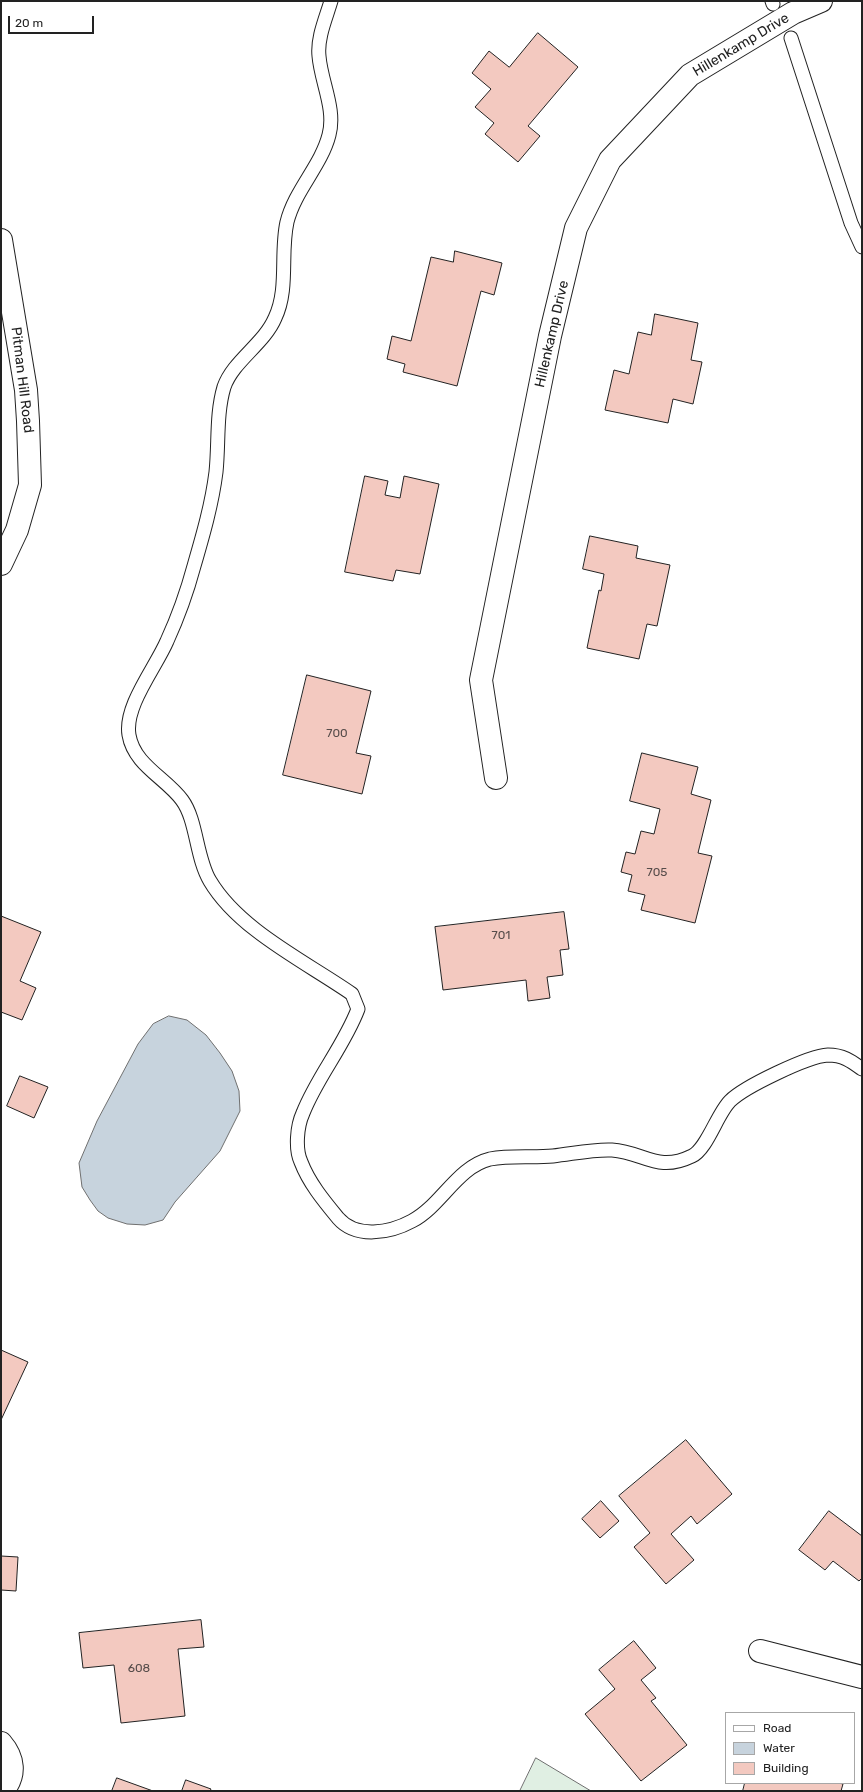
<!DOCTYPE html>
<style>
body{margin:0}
#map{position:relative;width:863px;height:1792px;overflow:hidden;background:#fff;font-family:Rubik,sans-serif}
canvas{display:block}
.frame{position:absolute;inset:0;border:2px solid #222;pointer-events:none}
.legend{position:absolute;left:725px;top:1712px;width:130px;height:72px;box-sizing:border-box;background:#fff;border:1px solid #a7a7a7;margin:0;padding:5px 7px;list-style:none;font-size:12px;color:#222}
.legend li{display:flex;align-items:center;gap:8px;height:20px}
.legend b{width:20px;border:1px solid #a7a7a7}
.scale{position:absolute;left:8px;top:16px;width:86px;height:18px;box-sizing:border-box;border:2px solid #222;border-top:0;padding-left:5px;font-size:12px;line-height:14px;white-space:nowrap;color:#222;-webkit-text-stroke:3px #fff;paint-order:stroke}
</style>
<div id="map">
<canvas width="863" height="1792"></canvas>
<div class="frame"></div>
<ul class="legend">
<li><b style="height:5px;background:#fff"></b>Road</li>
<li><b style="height:11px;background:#c7d3dd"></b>Water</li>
<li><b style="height:11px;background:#f3c9c0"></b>Building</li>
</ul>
<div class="scale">20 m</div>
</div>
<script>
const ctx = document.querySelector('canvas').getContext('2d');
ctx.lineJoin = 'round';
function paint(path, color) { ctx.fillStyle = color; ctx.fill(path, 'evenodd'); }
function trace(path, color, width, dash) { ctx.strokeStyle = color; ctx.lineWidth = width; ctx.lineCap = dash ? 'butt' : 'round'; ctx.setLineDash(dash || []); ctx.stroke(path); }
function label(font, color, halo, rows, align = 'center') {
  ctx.font = font + ' Rubik,sans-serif'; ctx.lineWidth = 3; ctx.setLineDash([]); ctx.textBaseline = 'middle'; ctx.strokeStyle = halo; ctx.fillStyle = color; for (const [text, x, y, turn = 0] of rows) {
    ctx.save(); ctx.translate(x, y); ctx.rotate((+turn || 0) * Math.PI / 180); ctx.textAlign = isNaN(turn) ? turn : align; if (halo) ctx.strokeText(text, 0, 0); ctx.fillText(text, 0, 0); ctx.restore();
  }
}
const green = new Path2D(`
 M536,1758L591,1791H520Z`);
const water = new Path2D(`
 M169,1016L187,1020L206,1035L220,1053L232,1071L239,1091L240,1111L220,1151L175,1202L163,1220L145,1225L127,1224L108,1218L98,1211L90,1200L82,1187L79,1163L97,1121L138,1044L153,1024Z`);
const building = new Path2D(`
 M538,33L578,67L528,126L540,136L518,162L485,134L494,123L475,107L491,89L472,73L489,51L509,67Z
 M455,251L502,263L494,295L481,291L457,386L403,372L405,364L387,359L392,336L411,341L431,257L453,262Z
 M655,314L698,323L691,360L702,362L693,404L673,399L668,423L605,410L614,370L629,374L638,332L651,335Z
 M365,476L388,481L385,495L400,498L404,476L439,484L420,574L396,570L393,581L345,572Z
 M590,536L638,546L636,558L670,565L657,626L647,624L639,659L587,648L599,590L601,591L604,574L583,569Z
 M307,675L371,691L356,753L371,756L362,794L283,775Z
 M642,753L698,767L691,794L711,800L698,853L712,856L695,923L641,910L645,895L628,891L632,875L621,872L626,852L635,854L641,831L654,834L660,809L630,801Z
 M564,912L569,949L560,950L563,975L547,977L550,998L528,1001L526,980L443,990L435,927Z
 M1,916L41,932L20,981L36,988L22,1020L1,1012Z
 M20,1076L48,1087L34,1118L7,1106Z
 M1,1350L28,1362L1,1420Z
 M686,1440L732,1494L697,1524L691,1516L671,1534L694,1560L666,1584L634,1547L650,1533L619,1496Z
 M601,1501L619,1521L600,1538L582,1519Z
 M829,1511L862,1536V1578L859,1581L833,1561L825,1570L799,1550Z
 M1,1556L18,1557L16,1591L1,1590Z
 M201,1620L204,1647L178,1649L185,1716L121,1723L114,1665L83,1668L79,1633Z
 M634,1641L656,1668L641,1680L656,1698L651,1701L687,1745L641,1781L585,1714L615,1689L599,1670Z
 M117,1778L153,1791H112Z
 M186,1780L211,1789L210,1791H182Z
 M745,1783H839L843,1784L841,1791H743Z`);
const lane = new Path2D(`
 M331,1C326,18 317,38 319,56C321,82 336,109 329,135C321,166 295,190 287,222C280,253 289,289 275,318C264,344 233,361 224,387C216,414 219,443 216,472C212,504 203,535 194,566C187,592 178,617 167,641C156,667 124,706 129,735C134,765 166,778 182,800C197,820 196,858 210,881C239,930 306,962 352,994L358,1009C344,1046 317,1077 303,1113C297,1126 295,1149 301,1162C309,1183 324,1201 338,1218C356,1239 390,1233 412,1221C441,1206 457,1167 490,1159C511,1155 533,1158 553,1156C572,1154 593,1149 612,1150C644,1152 657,1173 692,1156C707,1149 717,1114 730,1101C744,1087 808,1056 828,1055C843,1055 851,1061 862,1069
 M772,1L773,4
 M791,38L851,223L862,247`);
const street = new Path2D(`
 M496,778L481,680L550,336L576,228L610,160L690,75L793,13L821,1
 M760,1651L862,1677
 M1,1743C14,1758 16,1775 3,1791`);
const secondary = new Path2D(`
 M1,240L26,390L28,421L30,485L17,530L1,564`);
const numberNames = [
 ["700",337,734],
 ["705",657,873],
 ["701",501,936],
 ["608",139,1669]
];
const streetNames = [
 ["Hillenkamp Drive",741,45,-31],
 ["Hillenkamp Drive",552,334,-77],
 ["Pitman Hill Road",22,380,83]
];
paint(green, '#e0efe3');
trace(green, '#6f6f6f', 1);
paint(water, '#c7d3dd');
trace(water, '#6f6f6f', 1);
paint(building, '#f3c9c0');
trace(building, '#222', 1);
trace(lane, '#222', 15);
trace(street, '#222', 24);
trace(secondary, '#222', 24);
trace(lane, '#fff', 13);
trace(street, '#fff', 22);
trace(secondary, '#fff', 22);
label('12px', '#564c4a', null, numberNames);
label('14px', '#222', '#fff', streetNames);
</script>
